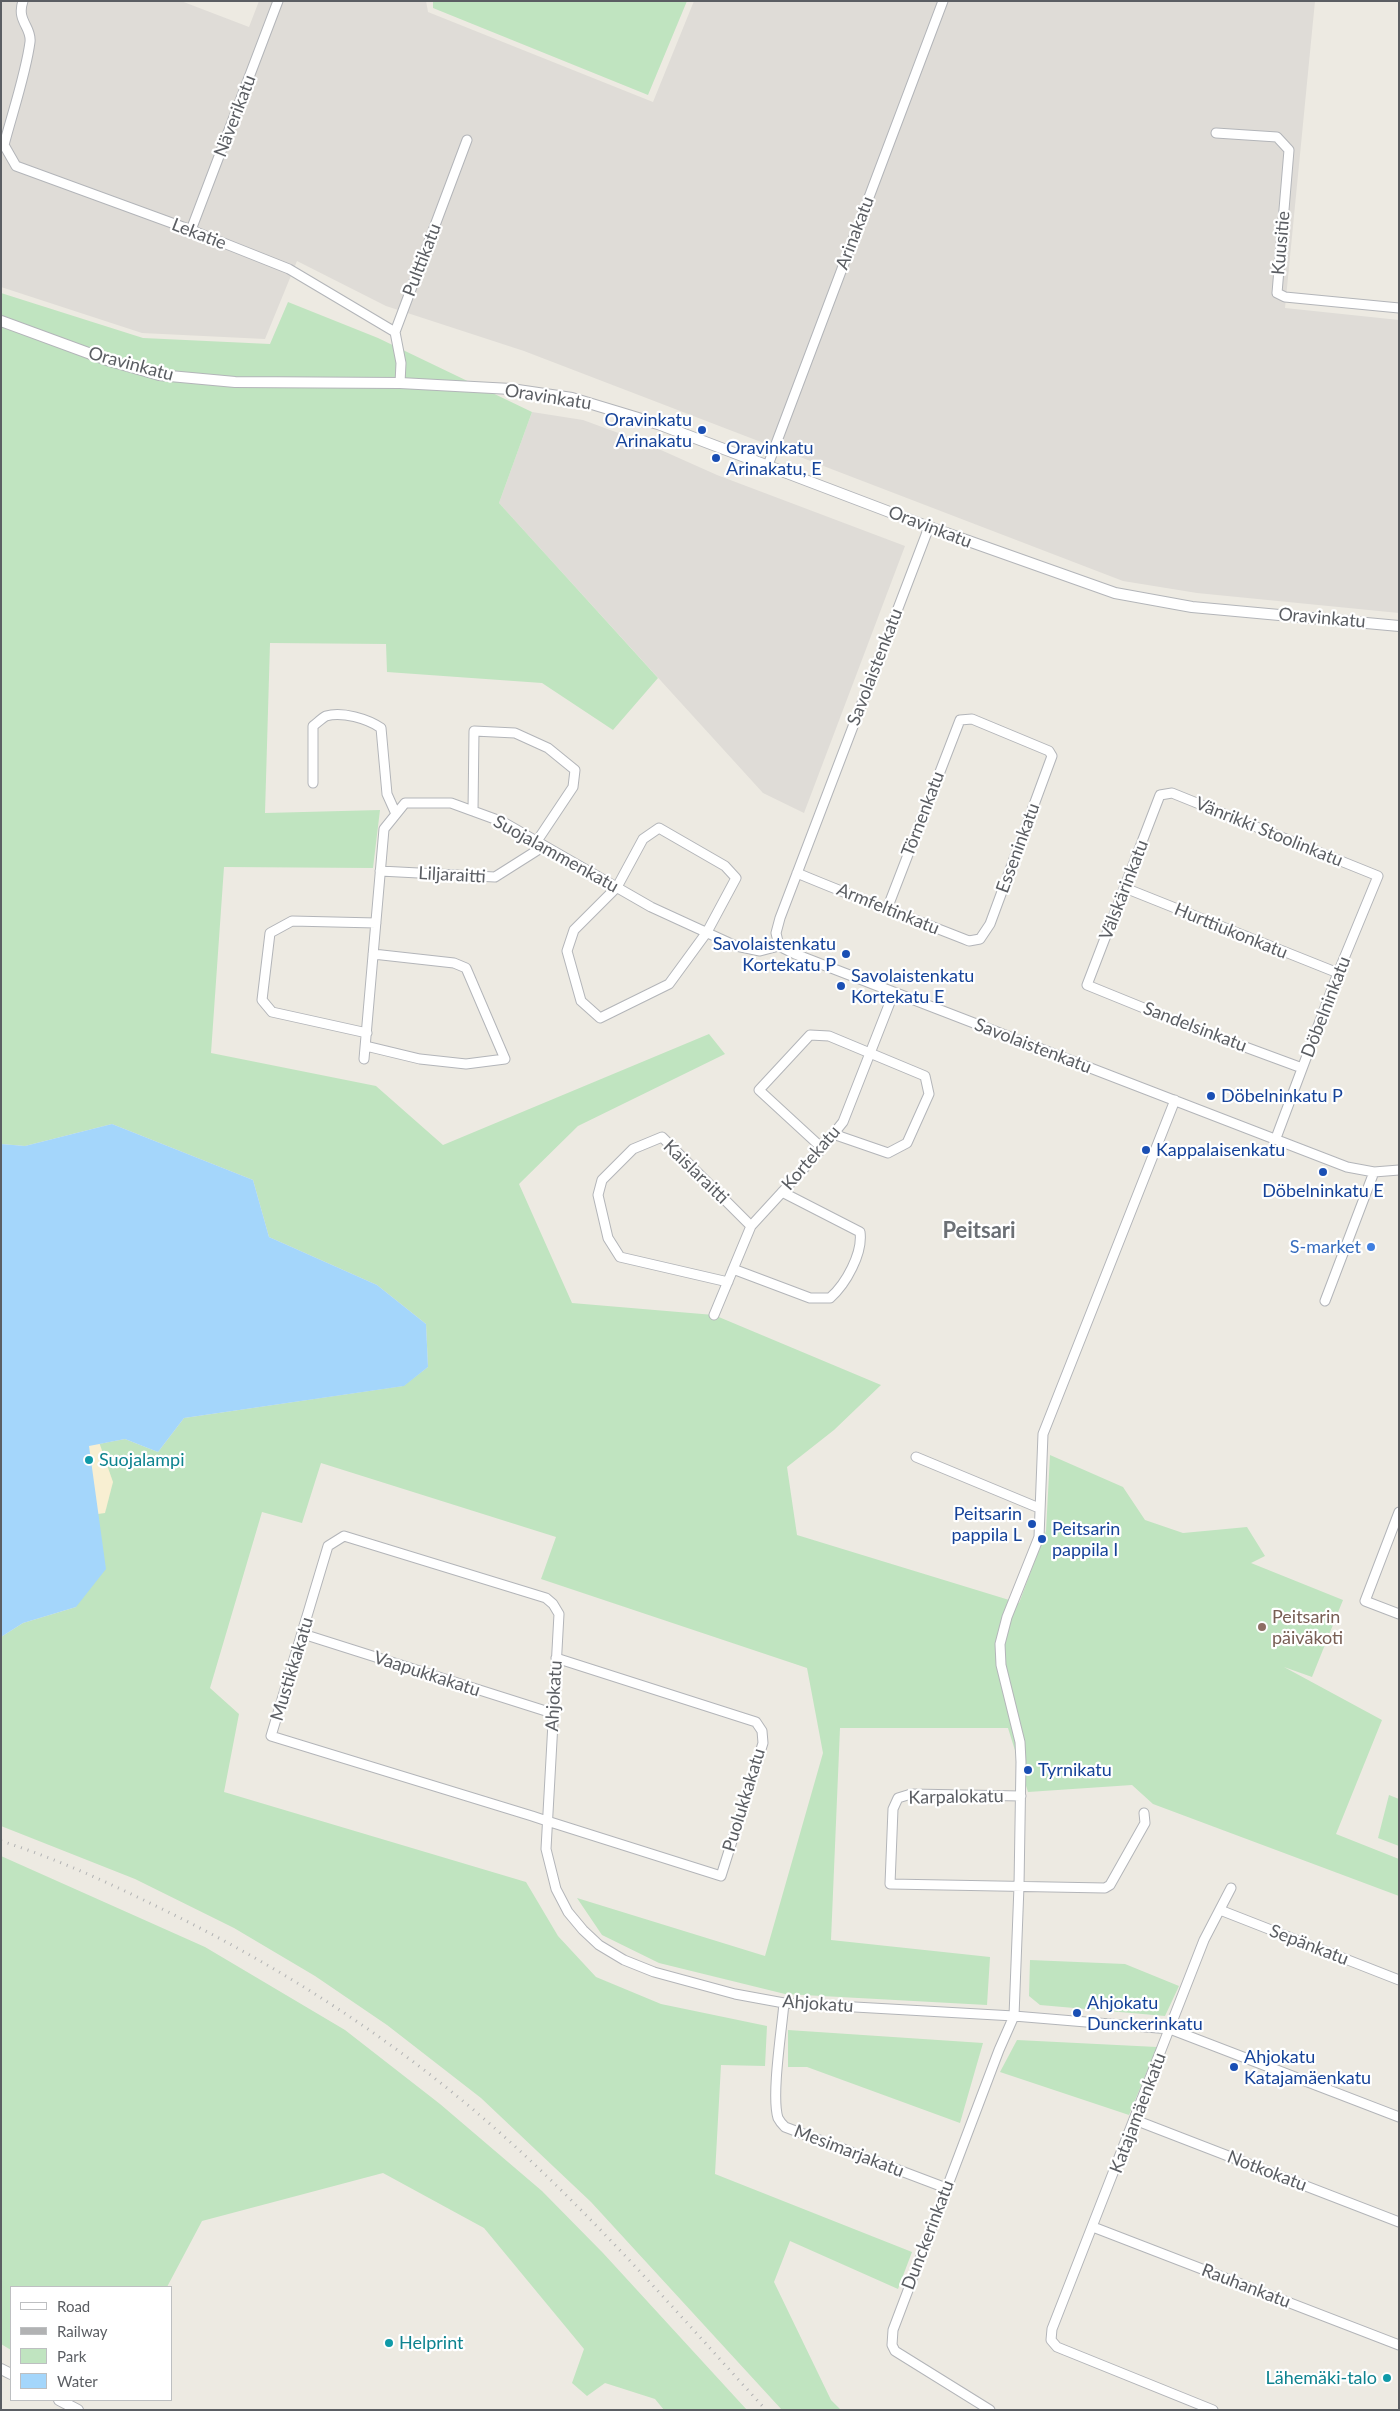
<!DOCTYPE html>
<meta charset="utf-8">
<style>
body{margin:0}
#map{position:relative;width:1400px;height:2411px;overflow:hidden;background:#edeae2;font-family:Lato,sans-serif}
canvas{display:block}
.frame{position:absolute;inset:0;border:2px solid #5b5e63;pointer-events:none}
.legend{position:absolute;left:10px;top:2286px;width:162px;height:115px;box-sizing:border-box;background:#fff;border:1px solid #bdbfc1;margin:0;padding:6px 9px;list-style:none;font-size:15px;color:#5b5e63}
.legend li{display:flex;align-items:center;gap:10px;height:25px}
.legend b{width:25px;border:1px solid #bdbfc1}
</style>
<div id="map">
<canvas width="1400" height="2411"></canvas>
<div class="frame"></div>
<ul class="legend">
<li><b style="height:6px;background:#fff"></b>Road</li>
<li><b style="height:6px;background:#b1b2b3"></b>Railway</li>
<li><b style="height:14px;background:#c0e4c0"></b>Park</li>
<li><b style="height:14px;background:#a4d6fb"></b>Water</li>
</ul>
</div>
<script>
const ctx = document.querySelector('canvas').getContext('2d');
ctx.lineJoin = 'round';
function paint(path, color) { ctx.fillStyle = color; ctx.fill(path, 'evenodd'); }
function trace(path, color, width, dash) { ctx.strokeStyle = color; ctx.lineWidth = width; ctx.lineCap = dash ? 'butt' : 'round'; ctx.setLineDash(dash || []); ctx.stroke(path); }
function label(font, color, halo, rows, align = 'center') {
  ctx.font = font + ' Lato,sans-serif'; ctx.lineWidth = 4.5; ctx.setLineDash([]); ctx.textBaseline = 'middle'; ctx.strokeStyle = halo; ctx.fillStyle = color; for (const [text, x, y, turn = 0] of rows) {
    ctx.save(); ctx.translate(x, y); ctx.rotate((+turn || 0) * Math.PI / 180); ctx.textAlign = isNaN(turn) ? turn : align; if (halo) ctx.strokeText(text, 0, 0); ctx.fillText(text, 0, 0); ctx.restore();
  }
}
const industrial = new Path2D(`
 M1,1H181L249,27L259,1H426L428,12L653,102L694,1H1315L1285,308L1399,320V613L1197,593L1123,581L524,351L386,306L297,261L265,339L142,333L1,287Z
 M532,412L583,420L643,442L717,475L905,546L804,813L763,793L499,503Z`);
const green = new Path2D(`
 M433,1H687L648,95L433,8Z
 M1,293L143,338L270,344L288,302L378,338L532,412L499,503L658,678L613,730L542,683L387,672L386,644L270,643L265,813L380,810L373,868L224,867L211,1053L376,1086L443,1145L709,1034L725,1054L578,1126L519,1184L572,1303L714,1315L881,1385L834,1430L787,1467L797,1535L1019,1603L1046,1531L1050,1455L1123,1487L1145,1520L1183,1533L1247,1527L1265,1556L1251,1563L1343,1600L1312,1677L1284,1667L1382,1720L1336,1834L1399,1859V1896L1153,1804L1132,1785L1028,1792L1008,1728H840L831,1940L990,1957L987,2005L785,1994L659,1963L602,1935L577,1898L765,1956L823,1753L807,1668L541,1579L556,1537L321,1463L302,1523L262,1512L210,1688L239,1714L224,1792L526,1882L558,1936L596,1977L661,2004L767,2026L765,2066L721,2065L715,2174L912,2252L898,2289L790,2241L774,2282L831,2400L841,2410H782L591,2202L481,2098L387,2025L315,1976L234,1928L135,1879L1,1826V1637L23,1623L76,1607L88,1446L125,1439L158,1452L184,1418L403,1386L428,1367L426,1324L377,1285L269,1237L253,1180L112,1124L25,1146L1,1144Z
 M1389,1795L1399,1799V1846L1378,1838Z
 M1,1856L205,1947L345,2030L440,2104L542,2191L603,2253L747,2410H664L655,2399L605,2383L587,2396L572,2383L584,2349L484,2228L383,2173L202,2221L167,2287H11V2350L1,2344Z
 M1030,1960L1125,1964L1179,1986L1165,2016L1040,2005L1029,1996Z
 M788,2030L983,2043L960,2123L807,2067H788Z
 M1017,2040L1157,2047L1129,2115L1000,2072Z`);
const sand = new Path2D(`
 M92,1422L113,1482L105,1513L83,1516L79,1487Z`);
const water = new Path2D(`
 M112,1124L253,1180L269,1237L377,1285L426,1324L428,1367L404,1386L184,1418L158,1452L125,1439L89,1446L106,1569L76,1607L23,1623L1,1637V1144L25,1146Z`);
const minor = new Path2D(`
 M23,1C16,21 32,27 30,42C26,73 12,114 4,145L16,166L191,230L289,269L395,332
 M1216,133L1277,137L1289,150L1277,293L1285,297L1399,308
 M191,230L278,1
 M400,383L401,363L395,332L467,140
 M768,465L943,1
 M929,527L780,918L776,933L779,946L795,954L1347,1167L1374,1172L1399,1170
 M313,783V726C317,723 322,718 326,716C342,711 368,719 381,728L387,794L396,814
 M473,811L474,731L515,733L548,748L575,770L573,787L537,841
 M659,828L725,866L736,878L707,932L669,984L600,1018L581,1001L567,951L574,930L617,887L643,839Z
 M380,871L495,877L544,846
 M797,873C854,897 911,918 969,941L980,939L990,924L1052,756L1049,751L972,719L960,720L887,909
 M1125,888L1338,973
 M367,1033L272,1012L262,1000L270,933L292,921L376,923
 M366,1046L420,1059L466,1064L505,1059L466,968L454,963L373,954
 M364,1059L384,829L405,803H451L503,822L651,907L736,946L760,951L779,946
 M1276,1138L1338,973L1378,876L1172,793L1160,795L1087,985L1183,1024L1302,1068
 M822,1148L759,1090L810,1035L829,1036L925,1076L929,1094L907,1143L888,1153L833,1134
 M733,1269L810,1298H830C846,1284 863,1253 860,1232L782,1192
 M728,1282L620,1257L608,1238L598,1195L602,1180L633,1149L662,1137L751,1226
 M1325,1301L1374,1172
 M714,1315L751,1226L818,1153L843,1122L894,992
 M916,1457L1039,1508
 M1399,1512L1365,1601L1399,1614
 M303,1634L552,1713
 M556,1658L756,1722L762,1731L763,1743L721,1876L547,1821L532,1816L271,1736L328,1546L344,1536L546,1598L553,1604L559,1614L546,1849L556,1889L568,1912L583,1930L599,1945L624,1960L654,1972L735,1994L784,2003L1014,2016L1170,2029L1399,2117
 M1021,1796L911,1794L898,1798L893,1809L890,1884L1105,1888L1110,1885L1145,1823L1144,1813
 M1220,1910L1399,1980
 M784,2003C782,2028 771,2096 778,2118C780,2122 782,2124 785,2127L946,2188
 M1135,2120L1399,2222
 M1093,2227L1399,2345
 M990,2410L895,2351L892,2345L893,2330L999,2050L1014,2016L1019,1886L1021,1762L1020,1742L1001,1665L1000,1644L1007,1617L1039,1537L1043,1434L1175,1100
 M1213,2410L1057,2347L1051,2340L1052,2329L1204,1940L1231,1888`);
const tertiary = new Path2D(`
 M1,321L110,361L159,375L235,382L400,383L511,389L572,398L658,424L929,527L1115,593L1192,607L1399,626
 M1,2369L11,2374
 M59,2400L78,2410`);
const rail = new Path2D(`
 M1,1841C55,1858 107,1882 158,1907C284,1968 403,2045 508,2140C600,2223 682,2318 766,2410`);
const markers = [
 [702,430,5,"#1a4fb4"],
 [716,458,5,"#1a4fb4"],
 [846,954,5,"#1a4fb4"],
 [841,986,5,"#1a4fb4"],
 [1211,1096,5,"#1a4fb4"],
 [1146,1150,5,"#1a4fb4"],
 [1323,1172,5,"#1a4fb4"],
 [1371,1247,5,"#3f7fe0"],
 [89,1460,5,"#0f9aa8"],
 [1032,1524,5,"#1a4fb4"],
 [1042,1539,5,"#1a4fb4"],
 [1262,1627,5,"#8d6e63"],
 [1028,1770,5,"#1a4fb4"],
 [1077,2013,5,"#1a4fb4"],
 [1234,2067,5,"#1a4fb4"],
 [389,2343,5,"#0f9aa8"],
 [1387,2378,5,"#0f9aa8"]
];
const streetNames = [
 ["Näverikatu",235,116,-69],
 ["Arinakatu",855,233,-69],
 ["Lekatie",199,234,21],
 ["Kuusitie",1281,243,-85],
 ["Pulttikatu",422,260,-69],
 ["Oravinkatu",131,364,15],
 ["Oravinkatu",548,397,9],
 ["Oravinkatu",930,527,21],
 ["Oravinkatu",1322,618,5],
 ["Savolaistenkatu",875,667,-69],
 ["Törnenkatu",923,814,-69],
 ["Vänrikki Stoolinkatu",1269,832,22],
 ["Esseninkatu",1018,848,-70],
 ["Suojalammenkatu",556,854,29],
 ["Liljaraitti",452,875,3],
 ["Välskärinkatu",1124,890,-69],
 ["Armfeltinkatu",888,909,22],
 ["Hurttiukonkatu",1231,931,22],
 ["Döbelninkatu",1326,1007,-69],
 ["Sandelsinkatu",1195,1027,21],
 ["Savolaistenkatu",1033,1046,21],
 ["Kortekatu",811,1158,-49],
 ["Kaislaraitti",696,1172,44],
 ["Mustikkakatu",292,1669,-73],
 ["Vaapukkakatu",427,1674,18],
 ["Ahjokatu",554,1696,-87],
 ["Karpalokatu",956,1797,-1],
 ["Puolukkakatu",744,1800,-73],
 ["Sepänkatu",1309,1945,21],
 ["Ahjokatu",818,2004,4],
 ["Katajamäenkatu",1138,2113,-69],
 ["Mesimarjakatu",849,2151,21],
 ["Notkokatu",1267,2171,21],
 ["Dunckerinkatu",928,2235,-69],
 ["Rauhankatu",1246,2286,21]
];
const transitNames = [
 ["Oravinkatu",692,420,"right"],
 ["Arinakatu",692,441,"right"],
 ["Oravinkatu",726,448],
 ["Arinakatu, E",726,469],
 ["Savolaistenkatu",836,944,"right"],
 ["Kortekatu P",836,965,"right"],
 ["Savolaistenkatu",851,976],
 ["Kortekatu E",851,997],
 ["Döbelninkatu P",1221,1096],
 ["Kappalaisenkatu",1156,1150],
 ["Döbelninkatu E",1323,1191,"center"],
 ["Peitsarin",1022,1514,"right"],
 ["pappila L",1022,1535,"right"],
 ["Peitsarin",1052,1529],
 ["pappila I",1052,1550],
 ["Tyrnikatu",1038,1770],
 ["Ahjokatu",1087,2003],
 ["Dunckerinkatu",1087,2024],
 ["Ahjokatu",1244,2057],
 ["Katajamäenkatu",1244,2078]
];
const shopNames = [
 ["S-market",1361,1247]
];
const cultureNames = [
 ["Suojalampi",99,1460],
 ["Helprint",399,2343],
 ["Lähemäki-talo",1377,2378,"right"]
];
const educationNames = [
 ["Peitsarin",1272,1617],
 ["päiväkoti",1272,1638]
];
const districtNames = [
 ["Peitsari",979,1231]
];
paint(industrial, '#dfdcd7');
paint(green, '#c0e4c0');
paint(sand, '#f8efd2');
paint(water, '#a4d6fb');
trace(minor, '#b3b5b9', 11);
trace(tertiary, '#b3b5b9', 12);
trace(minor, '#fff', 9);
trace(tertiary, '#fff', 10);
trace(rail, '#b1b2b3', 3, [1, 6]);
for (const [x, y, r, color] of markers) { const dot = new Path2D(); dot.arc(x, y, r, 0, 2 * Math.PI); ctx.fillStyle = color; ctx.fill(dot); trace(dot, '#fff', 2); }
label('18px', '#5b5e63', '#fff', streetNames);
label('18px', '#164399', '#fff', transitNames, 'left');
label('18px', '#366cbe', '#fff', shopNames, 'right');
label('18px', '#0d838f', '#fff', cultureNames, 'left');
label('18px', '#785e54', '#fff', educationNames, 'left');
label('bold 22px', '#6c7075', '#fff', districtNames);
</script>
